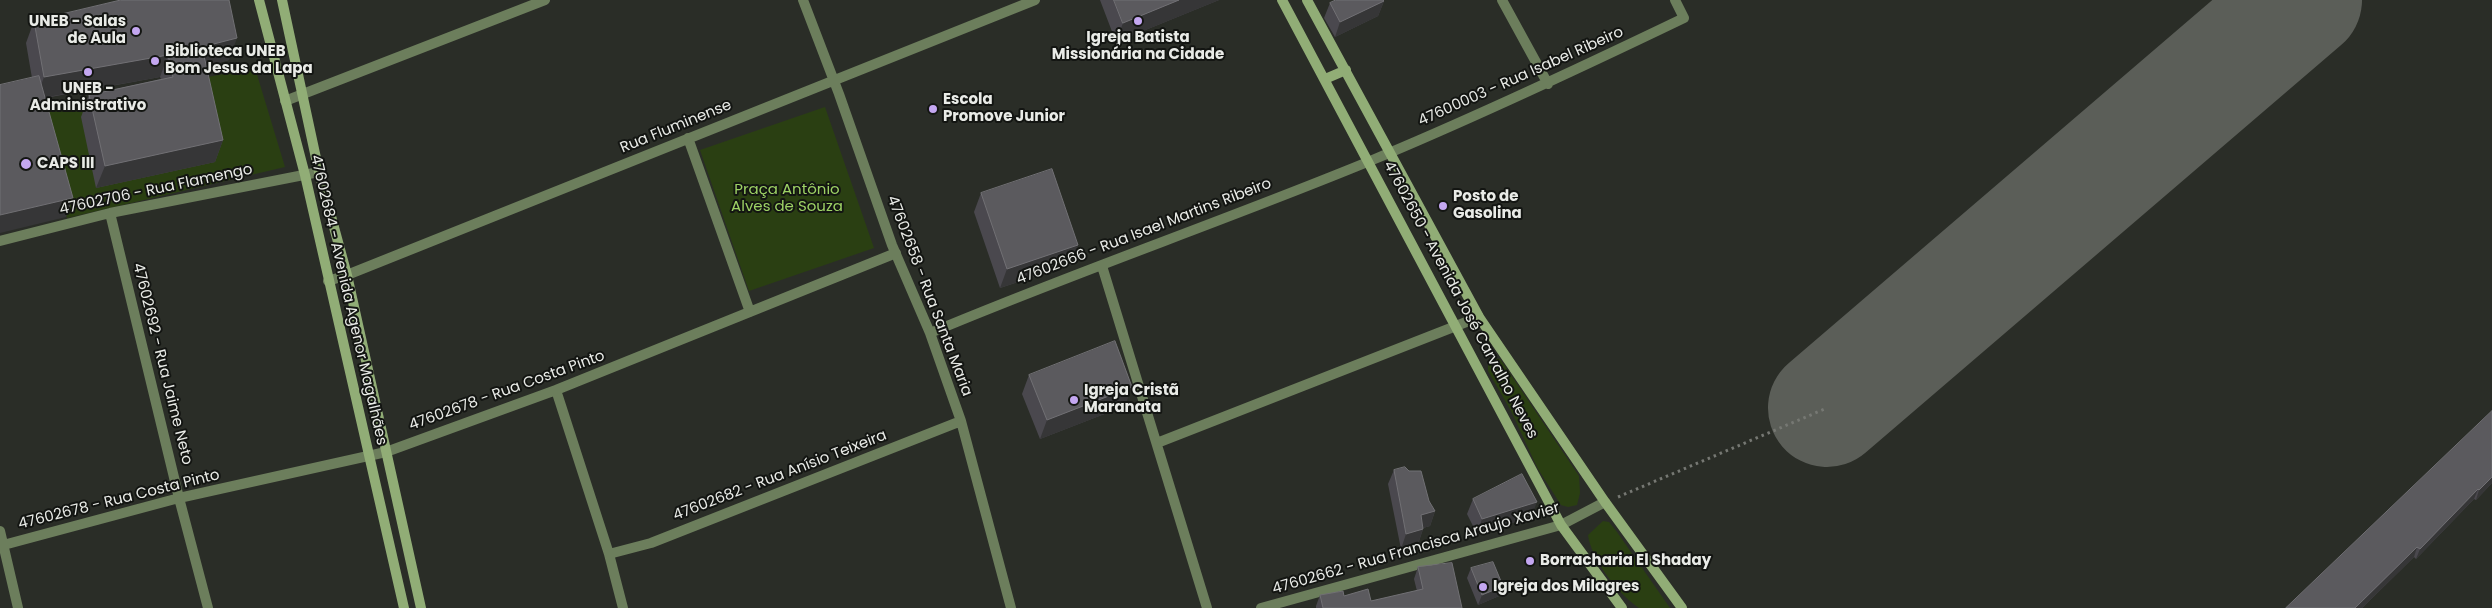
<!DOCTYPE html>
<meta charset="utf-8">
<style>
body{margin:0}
canvas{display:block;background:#2a2d27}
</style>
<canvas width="2492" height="608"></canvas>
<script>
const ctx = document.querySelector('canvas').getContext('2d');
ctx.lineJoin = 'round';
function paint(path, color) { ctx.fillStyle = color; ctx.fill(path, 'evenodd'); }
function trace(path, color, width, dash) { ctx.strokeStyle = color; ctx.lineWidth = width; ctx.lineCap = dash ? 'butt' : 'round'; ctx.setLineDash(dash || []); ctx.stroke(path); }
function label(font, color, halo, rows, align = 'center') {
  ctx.font = font + ' Poppins,sans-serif'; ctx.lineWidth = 4; ctx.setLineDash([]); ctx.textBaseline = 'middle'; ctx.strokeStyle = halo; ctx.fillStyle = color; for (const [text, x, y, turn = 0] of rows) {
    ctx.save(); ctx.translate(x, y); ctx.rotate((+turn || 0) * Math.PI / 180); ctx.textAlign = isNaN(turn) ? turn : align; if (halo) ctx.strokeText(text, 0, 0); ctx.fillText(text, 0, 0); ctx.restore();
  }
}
const green = new Path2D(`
 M255,68L285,167L67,218L36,110Z
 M825,107L874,248L749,291L700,150Z
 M1492,358L1500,359L1503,363L1579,476L1580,493L1577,505L1568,507L1561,505L1538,469L1511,411L1488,371V364Z
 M1603,521L1609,522L1617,532L1670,608H1639C1619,595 1591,559 1588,535Z`);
const runway = new Path2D(`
 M1827,408L2303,0`);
const path = new Path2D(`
 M1618,497L1827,408`);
const street = new Path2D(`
 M803,0L839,94L892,245L930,333L961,421L1011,608
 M1502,0L1548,84
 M285,101L545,0
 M688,138L750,312
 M110,213L179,498L208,608
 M0,241L110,213L319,172
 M1102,266L1207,608
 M328,281L347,275L1035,0
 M930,333C1075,272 1224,221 1370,161C1476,117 1580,68 1684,18L1675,0
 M556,390L609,554L623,608
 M1157,443L1479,317
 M0,531L18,608
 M0,546L179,498L386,452L556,390L896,253
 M609,554L651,543L961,421
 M1261,608L1561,525L1605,502`);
const secondary = new Path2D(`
 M259,0L305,175L404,608
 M282,0L319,172L347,275L421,608
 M1282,0L1561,525L1622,608
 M1307,0L1479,317L1605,502L1682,608
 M1325,79L1346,70`);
const wall = new Path2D(`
 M1100,0H1219L1116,42Z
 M1384,1L1378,16L1335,37L1324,18L1330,3Z
 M34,21L229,60L206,66L223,140L215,162L96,188L81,117L89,95L161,79L160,77L45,98L66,217L32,78L26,43Z
 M981,193L1072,264L1000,288L974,212Z
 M1029,375L1125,406L1040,439L1022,394Z
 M2492,411V483L2476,500L2474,499L2416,559L2414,557L2362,608H2286Z
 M1394,470L1435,511L1430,526L1423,528V529L1418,544L1401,549L1388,484Z
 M1473,499L1531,517L1477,534L1467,514Z
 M1418,567L1462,608H1316V606L1320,595L1344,596L1371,601L1417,591L1414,579Z
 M1471,568L1499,596L1478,605L1467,578Z`);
const shadedWall = new Path2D(`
 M1179,0H1219L1116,42L1123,23Z
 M1384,1L1378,16L1335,37L1340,22Z
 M237,38L229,60L194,69L202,47Z
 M168,55L160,77L36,99L44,77Z
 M223,140L215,162L96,188L105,166Z
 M73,198L66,217L0,233V215Z
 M1078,245L1072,264L1000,288L1007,269Z
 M1132,387L1125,406L1040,439L1047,420Z
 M2492,477V483L2476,500L2479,490Z
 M2478,489L2474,499L2416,559L2420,549Z
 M1537,502L1531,517L1477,534L1482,519Z
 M1435,511L1430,526L1415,530L1421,515Z
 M1423,529L1418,544L1401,549L1406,534Z
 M2417,547L2414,557L2362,608H2355Z
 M1503,586L1499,596L1478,605L1482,595Z`);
const building = new Path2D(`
 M121,0H229L237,38L202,47L223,140L105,166L89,95L173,77L168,55L44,77L34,21Z
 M1114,0H1179L1123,23Z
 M1336,0H1383L1384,1L1340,22L1330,3Z
 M39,76L73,198L0,215V85Z
 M1052,169L1078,245L1007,269L981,193Z
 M1115,341L1132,387L1047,420L1029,375Z
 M2492,411V477L2479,490L2478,489L2420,549L2417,547L2355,608H2286Z
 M1405,467L1409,471H1421L1429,501L1435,511L1421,515L1423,529L1406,534L1394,470Z
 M1522,474L1537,502L1482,519L1473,499Z
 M1493,562L1503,586L1482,595L1471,568Z
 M1452,563L1462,608H1323L1320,595L1343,591L1344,596L1368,589L1371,601L1423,589L1418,567Z`);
const markers = [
 [1138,21,5,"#c4a7f1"],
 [136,31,5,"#c4a7f1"],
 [155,61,5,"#c4a7f1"],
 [88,72,5,"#c4a7f1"],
 [933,109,5,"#c4a7f1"],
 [26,164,6,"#c4a7f1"],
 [1443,206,5,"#c4a7f1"],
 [1074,400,5,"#c4a7f1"],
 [1530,561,5,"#c4a7f1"],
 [1483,587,5,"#c4a7f1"]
];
const poiNames = [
 ["UNEB - Salas",126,22,"right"],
 ["de Aula",126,39,"right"],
 ["Igreja Batista",1138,38,"center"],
 ["Missionária na Cidade",1138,55,"center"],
 ["Biblioteca UNEB",165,52],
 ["Bom Jesus da Lapa",165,69],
 ["UNEB -",88,89,"center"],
 ["Administrativo",88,106,"center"],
 ["Escola",943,100],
 ["Promove Junior",943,117],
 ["CAPS III",37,164],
 ["Posto de",1453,197],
 ["Gasolina",1453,214],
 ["Igreja Cristã",1084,391],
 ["Maranata",1084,408],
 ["Borracharia El Shaday",1540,561],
 ["Igreja dos Milagres",1493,587]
];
const streetNames = [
 ["47600003 - Rua Isabel Ribeiro",1521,77,-24],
 ["Rua Fluminense",676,127,-22],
 ["47602706 - Rua Flamengo",156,190,-12],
 ["47602666 - Rua Isael Martins Ribeiro",1144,232,-21],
 ["47602658 - Rua Santa Maria",929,296,69],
 ["47602684 - Avenida Agenor Magalhães",348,300,77],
 ["47602650 - Avenida José Carvalho Neves",1460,300,62],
 ["47602692 - Rua Jaime Neto",162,364,76],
 ["47602678 - Rua Costa Pinto",507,391,-20],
 ["47602682 - Rua Anísio Teixeira",780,476,-21],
 ["47602678 - Rua Costa Pinto",119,500,-14],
 ["47602662 - Rua Francisca Araujo Xavier",1416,549,-16]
];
const parkNames = [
 ["Praça Antônio",787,190],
 ["Alves de Souza",787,207]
];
paint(green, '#2a3f12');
trace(runway, '#5b5e58', 118);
trace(path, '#767873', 3, [2.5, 4]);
trace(street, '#6c7e5c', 10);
trace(secondary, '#91ad76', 10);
paint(wall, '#4a484e');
paint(shadedWall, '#363637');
paint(building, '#5b5a5e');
trace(building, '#717074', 1);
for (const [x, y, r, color] of markers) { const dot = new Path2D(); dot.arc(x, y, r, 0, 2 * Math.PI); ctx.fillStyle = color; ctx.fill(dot); trace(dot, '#131512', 2); }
label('bold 15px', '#e9ebe7', '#131512', poiNames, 'left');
label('15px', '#e9ebe7', '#131512', streetNames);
label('15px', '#9dd265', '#131512', parkNames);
</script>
